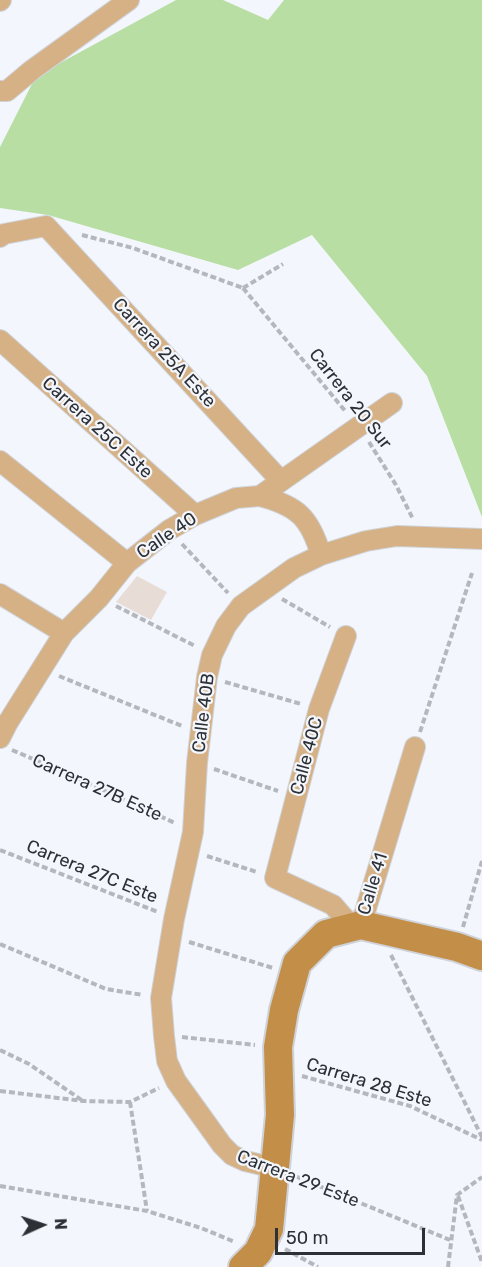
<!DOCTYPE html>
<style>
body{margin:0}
#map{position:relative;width:482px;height:1267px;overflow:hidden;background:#f3f7fd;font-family:Rubik,sans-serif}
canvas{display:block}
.north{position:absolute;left:12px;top:1195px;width:60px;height:60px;-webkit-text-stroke:4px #f3f7fd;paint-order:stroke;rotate:87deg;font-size:16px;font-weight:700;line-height:24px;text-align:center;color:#2d3034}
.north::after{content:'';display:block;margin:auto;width:21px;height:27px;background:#2d3034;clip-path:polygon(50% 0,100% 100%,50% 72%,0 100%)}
.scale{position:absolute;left:275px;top:1228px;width:150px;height:27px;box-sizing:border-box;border:3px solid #2d3034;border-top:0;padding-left:8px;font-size:18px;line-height:21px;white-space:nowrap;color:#2d3034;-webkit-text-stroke:4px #f3f7fd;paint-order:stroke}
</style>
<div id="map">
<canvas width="482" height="1267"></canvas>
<div class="north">N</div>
<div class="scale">50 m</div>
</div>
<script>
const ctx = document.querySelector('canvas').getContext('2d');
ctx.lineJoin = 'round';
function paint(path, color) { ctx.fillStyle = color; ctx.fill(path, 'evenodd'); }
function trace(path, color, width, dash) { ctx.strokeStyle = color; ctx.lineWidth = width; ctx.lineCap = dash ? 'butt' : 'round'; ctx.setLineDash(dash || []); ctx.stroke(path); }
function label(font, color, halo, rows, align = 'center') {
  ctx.font = font + ' Rubik,sans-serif'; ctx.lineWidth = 4.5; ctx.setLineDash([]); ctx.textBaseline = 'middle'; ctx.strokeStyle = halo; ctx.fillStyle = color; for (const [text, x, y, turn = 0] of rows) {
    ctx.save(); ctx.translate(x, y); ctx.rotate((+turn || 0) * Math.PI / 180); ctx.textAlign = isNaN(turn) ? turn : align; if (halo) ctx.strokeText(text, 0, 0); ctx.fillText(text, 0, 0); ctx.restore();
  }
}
const green = new Path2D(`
 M176,0H223L268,20L284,0H482V517L427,376L312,235L238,270L48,215L0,208V147L36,76Z`);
const building = new Path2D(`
 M137,576L167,592L151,620L116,602Z`);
const path = new Path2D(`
 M82,235L133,248L243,288
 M243,288L346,412
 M243,288L283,264
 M369,442L396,485L413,519
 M182,544L228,593
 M282,599L330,627
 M116,606L195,646
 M59,676L182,726
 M225,682L301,704
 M420,732L472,573
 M12,750L66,773L175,823
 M214,769L278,791
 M0,850L158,912
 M207,856L257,872
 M463,927L482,861
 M189,942L273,968
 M0,944L106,989L143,995
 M391,955L482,1137
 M182,1037L255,1045
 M0,1050L29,1064L83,1101
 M302,1076L410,1106L482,1140
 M0,1091L83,1101L130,1102L159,1088
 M130,1102L147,1211
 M295,1176L450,1240
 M0,1186L147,1211L201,1228L235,1242
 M458,1196L482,1262
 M285,1249L318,1267
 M448,1267L457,1195L482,1177`);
const street = new Path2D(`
 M0,1L1,0
 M0,91H7L32,70L129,0
 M0,237L4,234L46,226L281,481
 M0,340L195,515
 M0,461L127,563
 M260,496C298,506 310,518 321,555
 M0,594L64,633
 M346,636L319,709L275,878L333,905L352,927
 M0,738L7,724L64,633L99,598L127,563L169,530L195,515L236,498L260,496L392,403
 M361,925L415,747
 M275,1168L245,1161L232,1155L222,1145L176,1081L167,1061L164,1036L161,998L174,919L193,832L197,763L207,677L212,655L226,626L241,606L294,568L321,555L366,541L397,536L482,539`);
const secondary = new Path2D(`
 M243,1267L258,1252L269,1229L280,1115L278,1047L284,1010L297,963L326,934L361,925L457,947L482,956`);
const streetNames = [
 ["Carrera 25A Este",164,353,47],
 ["Carrera 20 Sur",350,399,52],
 ["Carrera 25C Este",97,428,42],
 ["Calle 40",167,536,-34],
 ["Calle 40B",204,713,-83],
 ["Calle 40C",307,756,-75],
 ["Carrera 27B Este",97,788,24],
 ["Carrera 27C Este",92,872,22],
 ["Calle 41",373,884,-73],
 ["Carrera 28 Este",369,1083,17],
 ["Carrera 29 Este",298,1179,21]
];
paint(green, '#b8dea4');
paint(building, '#e8ddd6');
trace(street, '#cfd3d9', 22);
trace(secondary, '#cfd3d9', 32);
trace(path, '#b4b8bd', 4, [6, 3]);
trace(street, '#d5b185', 20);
trace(secondary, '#c28e48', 28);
label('18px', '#2d3034', '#f3f7fd', streetNames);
</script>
